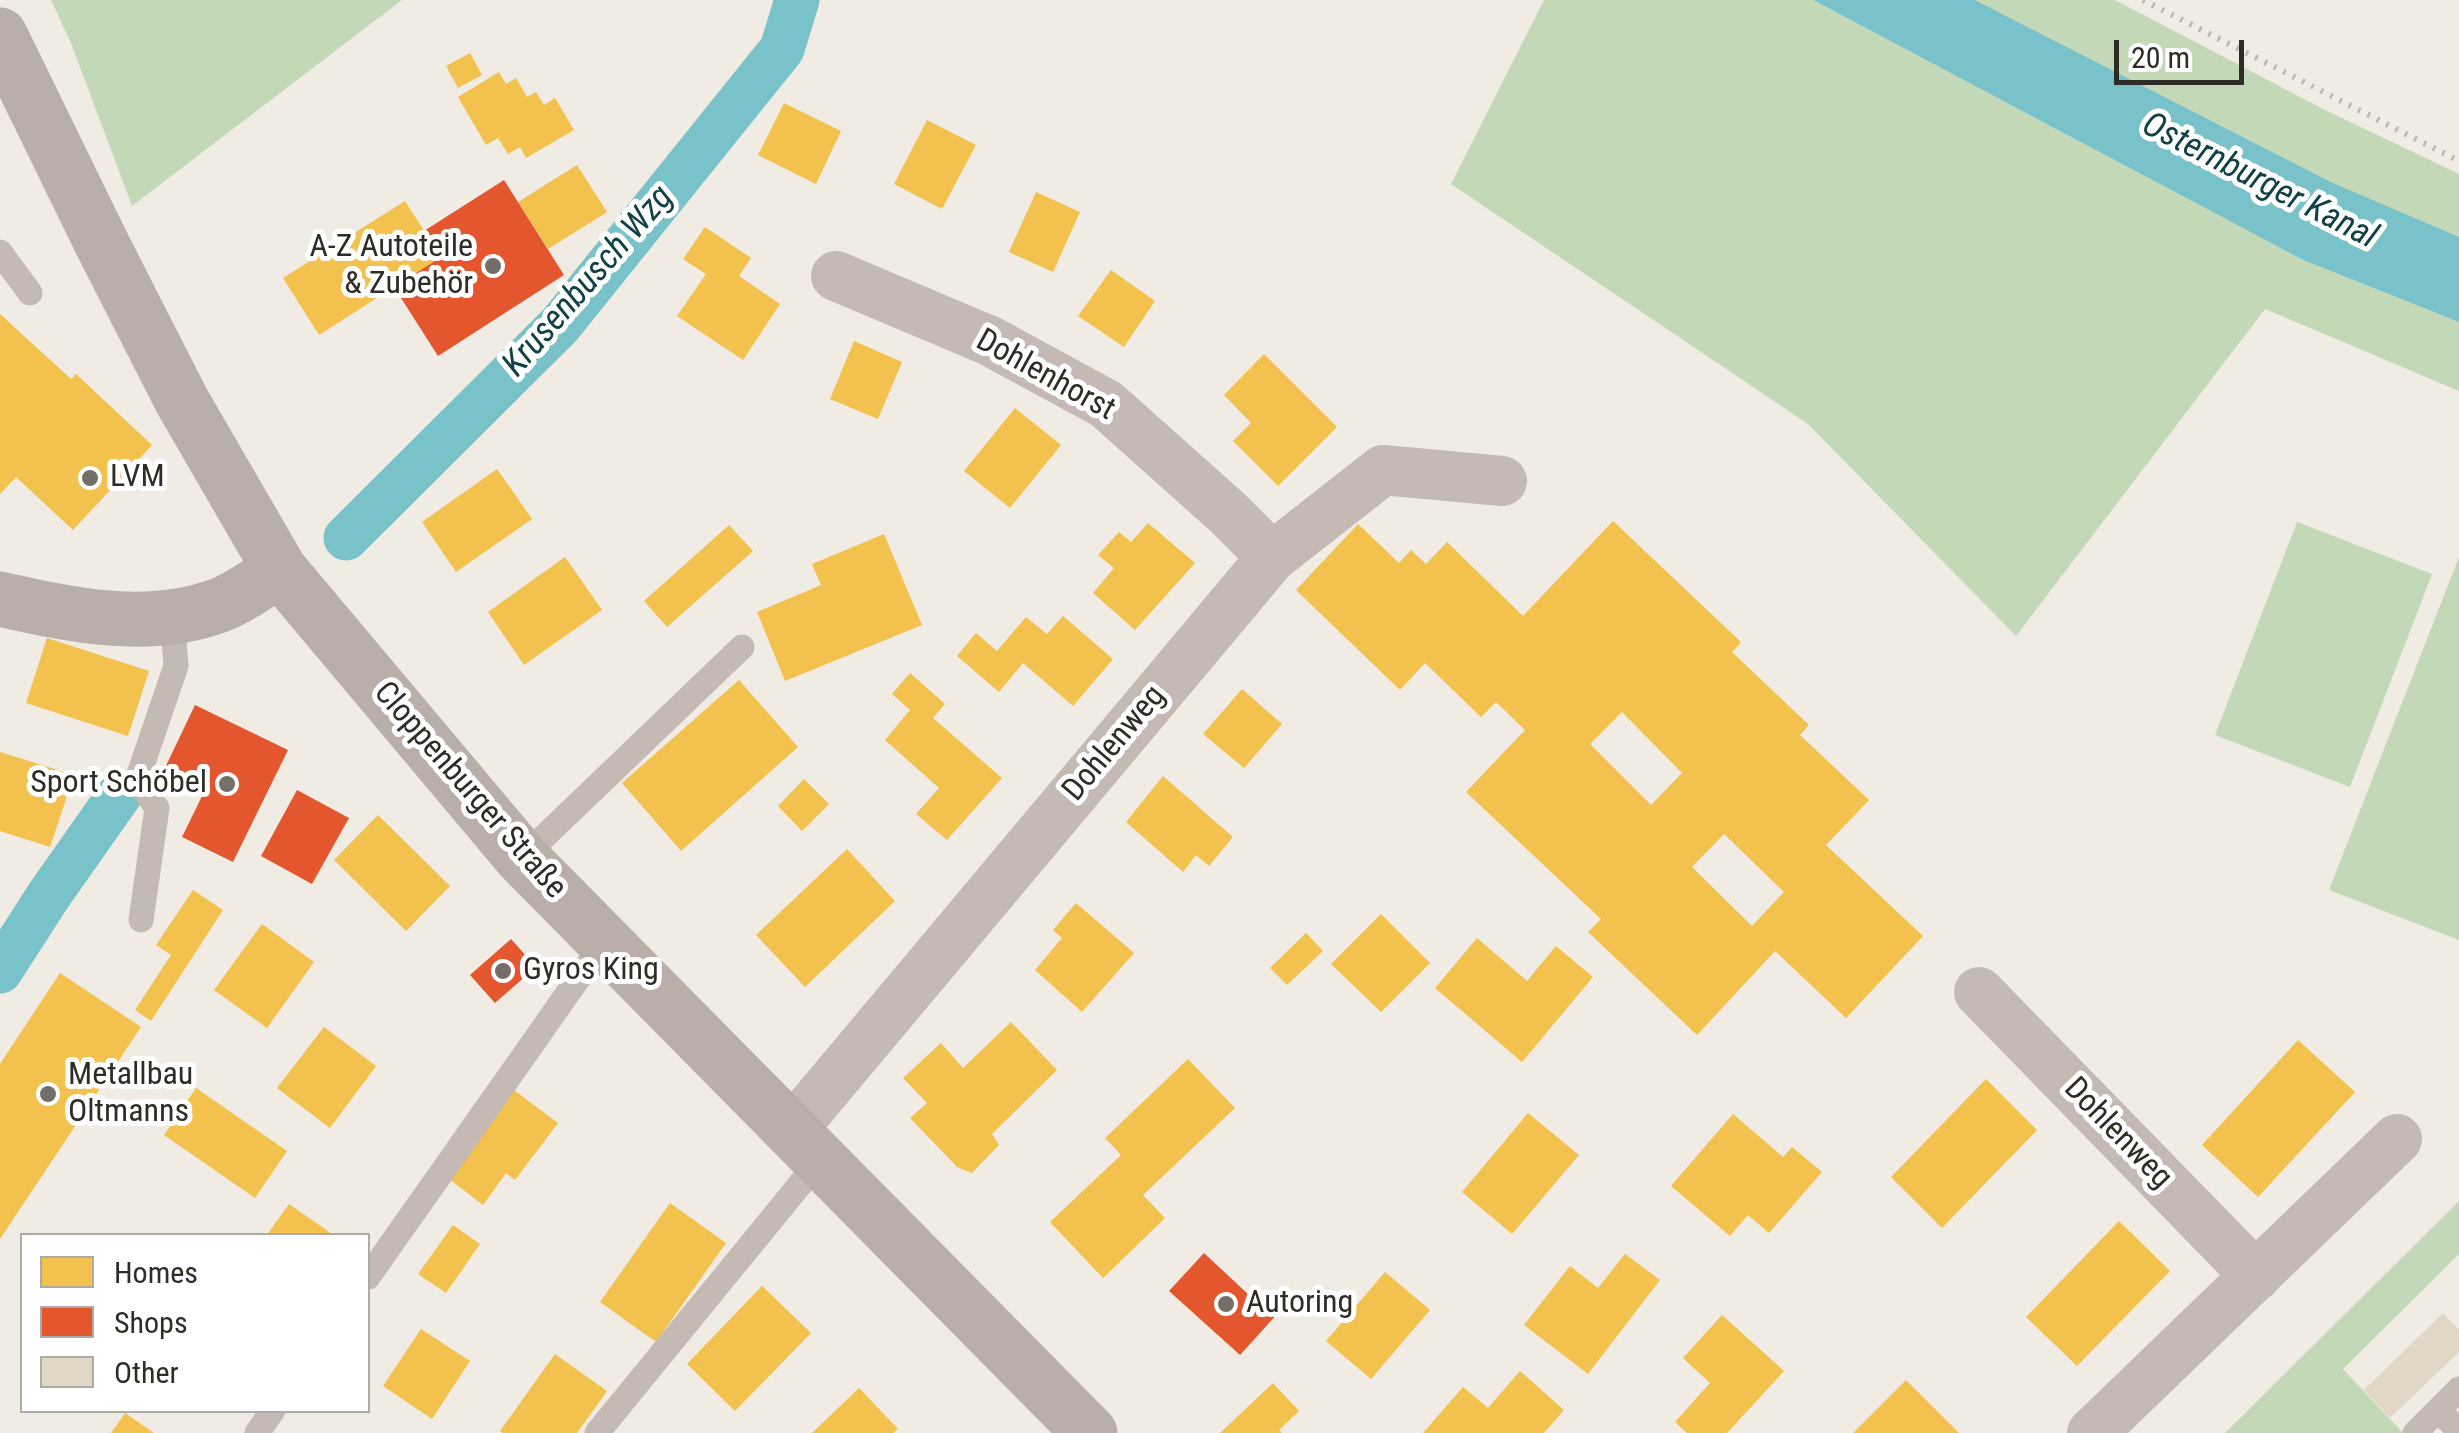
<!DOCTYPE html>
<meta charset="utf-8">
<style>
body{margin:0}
#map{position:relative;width:2459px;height:1433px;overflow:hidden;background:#f0ebe3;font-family:"Roboto Condensed",sans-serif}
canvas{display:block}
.legend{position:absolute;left:20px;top:1233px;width:350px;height:180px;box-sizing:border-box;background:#fff;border:2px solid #acaba8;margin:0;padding:12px 18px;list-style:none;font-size:30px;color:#2f2c26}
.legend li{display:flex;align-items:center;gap:20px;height:50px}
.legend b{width:50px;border:2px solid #acaba8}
.scale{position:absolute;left:2114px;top:40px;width:130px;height:45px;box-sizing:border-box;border:5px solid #2f2c26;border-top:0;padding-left:12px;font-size:30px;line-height:35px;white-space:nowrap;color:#2f2c26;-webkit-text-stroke:8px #fff;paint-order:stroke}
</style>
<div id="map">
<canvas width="2459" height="1433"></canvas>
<ul class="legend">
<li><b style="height:28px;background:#f2c14e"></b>Homes</li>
<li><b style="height:28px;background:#e4572e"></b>Shops</li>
<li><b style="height:28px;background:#e0d7c6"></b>Other</li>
</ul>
<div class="scale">20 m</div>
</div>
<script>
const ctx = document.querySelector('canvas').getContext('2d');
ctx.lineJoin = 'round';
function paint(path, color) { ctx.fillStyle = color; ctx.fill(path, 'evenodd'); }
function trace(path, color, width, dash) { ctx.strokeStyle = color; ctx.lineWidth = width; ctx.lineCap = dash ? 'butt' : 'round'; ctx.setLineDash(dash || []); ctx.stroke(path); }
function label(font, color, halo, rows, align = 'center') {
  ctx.font = font + ' "Roboto Condensed",sans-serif'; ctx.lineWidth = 10; ctx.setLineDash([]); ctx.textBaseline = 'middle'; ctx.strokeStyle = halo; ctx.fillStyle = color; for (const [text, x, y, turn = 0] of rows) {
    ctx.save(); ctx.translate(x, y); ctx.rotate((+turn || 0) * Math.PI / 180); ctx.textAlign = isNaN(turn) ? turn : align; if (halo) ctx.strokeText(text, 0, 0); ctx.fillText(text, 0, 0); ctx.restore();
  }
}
const green = new Path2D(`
 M51,0H402L132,206L71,43Z
 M1544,0H1813L2303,260L2459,322V391L2265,309L2016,636L1808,424L1451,184Z
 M1975,0H2115L2325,110L2459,174V237L2333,183Z
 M2297,522L2432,574L2350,787L2215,735Z
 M2459,557V940L2329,890Z
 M2459,1201V1254L2343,1369L2403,1433H2225Z`);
const water = new Path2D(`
 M1813,0H1975L2333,183L2459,237V322L2303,260Z`);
const homes = new Path2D(`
 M470,53L482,75L458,88L446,66Z
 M499,72L506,84L516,78L527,97L536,92L544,105L555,98L574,130L526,158L520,147L508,154L498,138L486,145L458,97Z
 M784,103L841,131L816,184L758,155Z
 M927,120L976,145L942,209L894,184Z
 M577,165L607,212L548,249L518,202Z
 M1036,192L1080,212L1053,272L1009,252Z
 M405,201L441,257L319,335L283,278Z
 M705,227L751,258L739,276L780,304L743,360L677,316L706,274L683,259Z
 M1111,270L1155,301L1124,347L1078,316Z
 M0,314L71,379L76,374L152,445L73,530L16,477L0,494Z
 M854,341L902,362L878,419L830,399Z
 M1264,354L1337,427L1278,486L1233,441L1251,423L1224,395Z
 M1015,408L1061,445L1010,508L964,471Z
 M497,469L532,519L456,572L422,522Z
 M1613,521L1741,642L1732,652L1809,725L1800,735L1869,800L1826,845L1923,936L1846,1018L1775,951L1697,1035L1588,932L1601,919L1466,792L1525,730L1496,702L1481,717L1425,663L1400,690L1296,590L1358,524L1399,563L1411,550L1426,564L1447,542L1523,616ZM1622,712L1682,773L1651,805L1590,744ZM1724,834L1784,892L1752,926L1692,867Z
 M1148,523L1195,563L1135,630L1093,593L1114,568L1098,555L1119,532L1131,542Z
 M729,525L753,551L667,627L644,601Z
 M884,534L922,625L785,681L757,612L821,585L812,564Z
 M565,557L602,610L524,665L488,612Z
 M1063,616L1113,659L1073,706L1023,663L999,692L957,656L976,633L997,651L1026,617L1047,634Z
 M47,638L149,671L128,736L26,703Z
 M910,673L945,704L933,718L1002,778L947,840L916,814L939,788L885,740L910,710L892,694Z
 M739,680L798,747L681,851L622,783Z
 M1242,689L1282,724L1244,768L1203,734Z
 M0,752L74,775L50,847L0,831Z
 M1163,776L1233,837L1209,866L1196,855L1183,872L1126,822Z
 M804,779L829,804L802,831L778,806Z
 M378,815L450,886L406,931L334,860Z
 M847,849L895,901L805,987L756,935Z
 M193,890L223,910L151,1021L135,1010L171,955L156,945Z
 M1076,903L1134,953L1082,1012L1035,970L1062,938L1053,930Z
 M1381,914L1430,963L1381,1012L1331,964Z
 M262,924L314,962L267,1028L214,990Z
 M1306,933L1323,951L1287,985L1270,968Z
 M1477,938L1527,981L1556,946L1593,977L1522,1062L1435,988Z
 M60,973L141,1027L0,1239V1064Z
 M1011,1022L1057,1070L992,1134L999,1145L972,1173L957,1167L910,1118L927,1103L903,1078L941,1043L963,1068Z
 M324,1027L376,1066L330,1128L277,1088Z
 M2298,1040L2355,1092L2258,1197L2202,1145Z
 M1188,1059L1235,1108L1143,1195L1165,1218L1103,1278L1050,1222L1121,1155L1105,1138Z
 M1986,1079L2037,1130L1942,1228L1891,1177Z
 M196,1088L287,1151L255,1198L164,1135Z
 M514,1090L558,1123L515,1180L506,1173L483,1205L448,1178Z
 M1528,1113L1579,1155L1512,1234L1462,1192Z
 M1733,1114L1783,1157L1792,1147L1822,1172L1769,1233L1748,1215L1730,1236L1671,1186Z
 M670,1203L726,1243L656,1342L600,1302Z
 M289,1204L335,1236H266Z
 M2119,1221L2170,1271L2077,1366L2026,1317Z
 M453,1225L480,1244L446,1293L418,1274Z
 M1625,1254L1660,1280L1588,1374L1524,1325L1570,1266L1598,1288Z
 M1385,1272L1430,1310L1371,1379L1326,1341Z
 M762,1286L811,1333L735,1411L687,1364Z
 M1722,1315L1784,1371L1727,1433H1687L1675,1422L1710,1383L1683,1358Z
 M421,1329L470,1361L432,1419L383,1386Z
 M555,1354L607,1391L577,1433H503L500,1431Z
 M1520,1371L1564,1410L1544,1433H1423L1463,1387L1488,1408Z
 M1906,1380L1959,1433H1853Z
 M1273,1383L1299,1411L1279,1430L1282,1433H1220Z
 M859,1388L898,1429L893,1433H812Z
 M125,1413L154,1433H111Z`);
const shops = new Path2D(`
 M504,180L564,275L438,356L394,287L441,257L424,231Z
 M195,705L288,750L233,862L182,837L203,794L162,774Z
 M297,790L349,818L312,884L261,856Z
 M511,939L536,967L495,1003L470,975Z
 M1204,1253L1249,1295L1254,1289L1279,1312L1240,1355L1169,1291Z`);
const canal = new Path2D(`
 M346,538L560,325L782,49L797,0
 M0,971L49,895L120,794`);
const building = new Path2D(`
 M2443,1313L2459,1330V1352L2390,1418L2364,1390Z`);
const path = new Path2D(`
 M2143,0L2459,161`);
const lane = new Path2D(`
 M0,252L30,293
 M522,858L742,647
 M141,920L157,808L137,780L176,666L172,615
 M368,1277L604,942
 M2438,1410L2459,1431
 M257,1433L273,1410
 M597,1433L820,1160
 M2415,1433L2459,1389`);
const street = new Path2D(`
 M836,276L990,341L1106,404L1228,513L1272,557
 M1979,992L2256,1276
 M791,1131L1272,557L1383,470L1502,481
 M2092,1433L2397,1139`);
const secondary = new Path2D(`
 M0,35L102,244L182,401L280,570L522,858L1090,1433
 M0,599C71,615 149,632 220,605C241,597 260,582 280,570`);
const markers = [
 [493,266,10,"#736f68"],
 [90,478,10,"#736f68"],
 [227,784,10,"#736f68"],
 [503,971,10,"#736f68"],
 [48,1094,10,"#736f68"],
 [1226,1304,10,"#736f68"]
];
const poiNames = [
 ["A-Z Autoteile",473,248,"right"],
 ["& Zubehör",473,285,"right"],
 ["LVM",110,478],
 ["Sport Schöbel",207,784,"right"],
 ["Gyros King",523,971],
 ["Metallbau",68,1076],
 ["Oltmanns",68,1113],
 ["Autoring",1246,1304]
];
const streetNames = [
 ["Dohlenhorst",1045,376,29],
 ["Dohlenweg",1115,744,-50],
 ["Cloppenburger Straße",469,791,49],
 ["Dohlenweg",2117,1134,46]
];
const waterNames = [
 ["Osternburger Kanal",2259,182,27],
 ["Krusenbusch Wzg",589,282,-49]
];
paint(green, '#c3d8b7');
paint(water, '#7ac2ca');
paint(homes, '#f2c14e');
paint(shops, '#e4572e');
trace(canal, '#7ac2ca', 45);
paint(building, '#e0d7c6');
trace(path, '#beb6b2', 6, [2.5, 8]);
trace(lane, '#c4b9b3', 25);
trace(street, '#c4b9b3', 50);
trace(secondary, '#baaea8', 55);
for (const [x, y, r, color] of markers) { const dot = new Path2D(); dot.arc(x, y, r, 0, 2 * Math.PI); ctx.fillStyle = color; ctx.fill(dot); trace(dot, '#fff', 4); }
label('32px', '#2f2c26', '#fff', poiNames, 'left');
label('32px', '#2f2c26', '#fff', streetNames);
label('italic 35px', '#114147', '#fff', waterNames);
</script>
